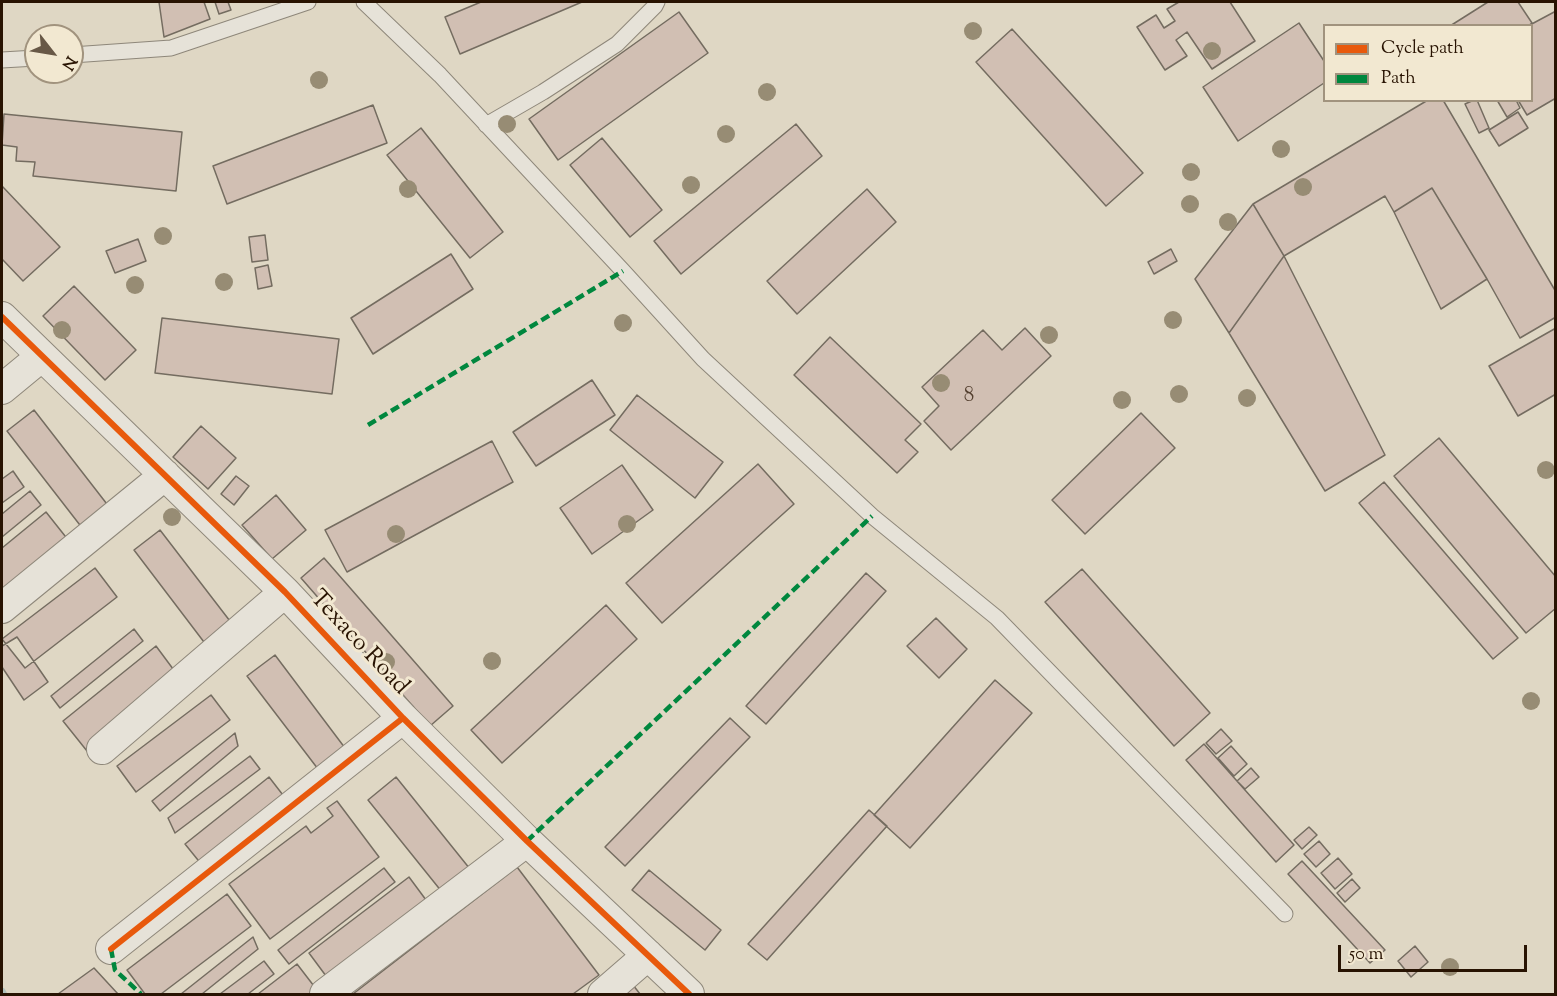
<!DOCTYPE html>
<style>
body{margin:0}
#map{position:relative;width:1557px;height:996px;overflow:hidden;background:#dfd7c4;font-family:"Sorts Mill Goudy",serif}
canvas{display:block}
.frame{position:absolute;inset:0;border:3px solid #281302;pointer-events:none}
.legend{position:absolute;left:1323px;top:24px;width:210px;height:78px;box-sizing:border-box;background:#f2e8d1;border:2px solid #a1937e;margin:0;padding:8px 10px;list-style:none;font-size:18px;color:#281302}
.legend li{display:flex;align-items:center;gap:12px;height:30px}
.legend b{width:30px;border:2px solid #a1937e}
.north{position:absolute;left:24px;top:24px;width:60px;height:60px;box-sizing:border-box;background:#f2e8d1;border:2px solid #a1937e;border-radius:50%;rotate:121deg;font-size:16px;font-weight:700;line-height:24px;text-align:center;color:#281302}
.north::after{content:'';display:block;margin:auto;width:21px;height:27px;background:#685846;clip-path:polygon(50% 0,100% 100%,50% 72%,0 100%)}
.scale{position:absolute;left:1338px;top:945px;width:189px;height:27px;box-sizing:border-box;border:3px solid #281302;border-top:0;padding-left:8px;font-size:18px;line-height:21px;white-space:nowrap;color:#281302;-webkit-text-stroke:4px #f2e8d1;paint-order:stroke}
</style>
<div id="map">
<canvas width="1557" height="996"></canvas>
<div class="frame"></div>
<ul class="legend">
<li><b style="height:8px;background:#e8590c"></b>Cycle path</li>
<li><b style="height:8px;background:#00873e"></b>Path</li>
</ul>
<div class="north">N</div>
<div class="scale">50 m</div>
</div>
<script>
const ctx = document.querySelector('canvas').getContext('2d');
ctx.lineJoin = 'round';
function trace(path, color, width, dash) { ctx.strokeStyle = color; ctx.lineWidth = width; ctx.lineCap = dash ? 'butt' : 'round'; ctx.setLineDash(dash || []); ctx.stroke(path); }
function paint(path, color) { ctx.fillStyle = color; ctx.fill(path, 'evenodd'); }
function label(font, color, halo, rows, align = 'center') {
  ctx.font = font + ' "Sorts Mill Goudy",serif'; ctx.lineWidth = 6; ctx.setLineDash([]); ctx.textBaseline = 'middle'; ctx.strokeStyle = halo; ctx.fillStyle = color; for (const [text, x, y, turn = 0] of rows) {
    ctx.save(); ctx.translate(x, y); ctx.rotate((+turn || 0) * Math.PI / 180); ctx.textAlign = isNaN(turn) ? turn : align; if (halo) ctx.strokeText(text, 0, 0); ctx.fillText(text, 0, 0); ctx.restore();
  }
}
const stream = new Path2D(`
 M2,992L3,994`);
const building = new Path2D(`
 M159,2H204L210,19L164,37Z
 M215,2H228L231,10L219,14Z
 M481,2H582L460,54L445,17Z
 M1179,2H1230L1255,41L1212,69L1187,32L1176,40L1187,56L1165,70L1137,27L1156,15L1164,28L1175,21L1167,9Z
 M1488,2H1518L1532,23L1528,26H1450Z
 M1556,11V98L1527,115L1518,100H1532V26H1528Z
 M679,12L708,53L558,160L529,119Z
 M1299,23L1324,61V83L1238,141L1203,87Z
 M1012,29L1143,173L1106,206L976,62Z
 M1428,100H1443L1556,292V317L1520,338L1487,279L1432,188L1394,212L1385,196L1284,256L1253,204Z
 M1474,100H1477L1489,128L1479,133L1465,104Z
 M1497,100H1516L1520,108L1507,117Z
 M373,105L387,143L227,204L213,166Z
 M1518,112L1528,128L1499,146L1489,130Z
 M4,114L182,132L176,191L33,176L35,162L16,161L17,147L2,145Z
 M796,124L822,156L681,274L654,241Z
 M421,128L503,232L470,258L387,155Z
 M602,138L662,210L630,237L570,165Z
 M2,186L60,247L23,281L2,259Z
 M1432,188L1487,279L1441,309L1394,212Z
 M867,189L896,222L797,314L767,281Z
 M1253,204L1284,256L1229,333L1195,279Z
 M265,235L268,260L252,262L249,237Z
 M138,239L146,261L115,273L106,251Z
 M1171,249L1177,261L1154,274L1148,262Z
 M451,254L473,289L373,354L351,318Z
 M1284,256L1385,455L1325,491L1229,333Z
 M268,265L272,286L258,289L255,268Z
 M74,286L136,350L105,380L43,316Z
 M162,318L339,339L332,394L155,373Z
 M1025,328L1051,356L951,450L924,421L939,406L922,387L983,330L1002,350Z
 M1556,328V394L1518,416L1489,366Z
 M830,337L921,424L905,440L918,452L897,473L794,375Z
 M592,380L615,415L536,466L513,432Z
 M637,395L723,462L695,498L610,430Z
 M34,410L110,508L83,529L7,431Z
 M1141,413L1175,448L1085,534L1052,500Z
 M201,426L236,458L208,489L173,457Z
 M1439,438L1556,577V608L1526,633L1394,476Z
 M492,441L513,482L347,572L325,530Z
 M758,464L794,504L662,623L626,583Z
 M622,465L653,510L592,554L560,508Z
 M13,471L24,487L2,503V479Z
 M236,476L249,486L234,505L221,494Z
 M1384,482L1518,638L1493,659L1359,503Z
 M30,491L41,505L2,537V514Z
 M276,495L306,530L272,559L242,525Z
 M46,512L69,541L2,594V548Z
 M160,530L233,625L207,646L134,550Z
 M324,558L453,706L430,726L301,578Z
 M95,568L117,597L25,668L2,639Z
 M1082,569L1210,713L1174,746L1045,602Z
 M866,573L886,591L766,724L746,706Z
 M606,605L637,639L502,763L471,730Z
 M936,618L967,649L939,678L907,646Z
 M134,629L143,641L60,708L51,696Z
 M17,637L48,682L24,700L2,667V646Z
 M156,646L179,677L87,751L63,721Z
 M275,655L345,748L318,769L247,676Z
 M995,680L1032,713L910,848L874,815Z
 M211,695L230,720L136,792L117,766Z
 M730,718L750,737L625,866L605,847Z
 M1221,729L1232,741L1216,754L1206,743Z
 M235,733L238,746L160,811L152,801Z
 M1204,744L1294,845L1276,862L1186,760Z
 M1231,746L1247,764L1234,776L1218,758Z
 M250,756L260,769L175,833L168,818Z
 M1251,768L1259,777L1245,789L1237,781Z
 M269,777L286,799L202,865L185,844Z
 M396,777L470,869L442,892L368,800Z
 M337,801L379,857L270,939L229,884L306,826L311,833L333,816L327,808Z
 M869,810L887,826L767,960L748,944Z
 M1309,827L1317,835L1302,849L1294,840Z
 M1319,841L1330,854L1316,867L1304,854Z
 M1338,858L1352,874L1335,889L1321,873Z
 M1302,861L1385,950L1370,963L1288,874Z
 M517,867L599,975L573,994H353Z
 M384,868L395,882L289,964L278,950Z
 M649,870L721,930L705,950L632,890Z
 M409,877L429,904L329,980L309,953Z
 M1352,879L1360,888L1345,902L1337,893Z
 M227,894L251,926L161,994H145L127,970Z
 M253,937L258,949L202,994H181Z
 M1415,946L1428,962L1411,977L1398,961Z
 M264,961L274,974L248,994H220Z
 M297,964L317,990L312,994H258Z
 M94,968L118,994H58Z
 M633,985L640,994H620Z`);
const lane = new Path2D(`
 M364,2L440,75L623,271L703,359L872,516L997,618L1285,914
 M72,55L171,48L308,2
 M2,60L36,58
 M486,125L543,92L617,44L655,6L657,2`);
const street = new Path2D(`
 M2,317L285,592L403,718L527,841L689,994
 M2,389L42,356
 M2,608L165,475
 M102,749L285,592
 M111,949L403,718
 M325,994L527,841
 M603,994L648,955`);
const quiet = new Path2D(`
 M368,425L623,271
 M527,841L872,516
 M111,949L115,970L141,994`);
const cycleway = new Path2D(`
 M2,317L285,592L403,718L527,841L689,994
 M111,949L403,718`);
const trees = [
 [973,31],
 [1212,51],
 [319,80],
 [767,92],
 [507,124],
 [726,134],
 [1281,149],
 [1191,172],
 [691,185],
 [1303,187],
 [408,189],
 [1190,204],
 [1228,222],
 [163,236],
 [224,282],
 [135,285],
 [1173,320],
 [623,323],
 [62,330],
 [1049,335],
 [941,383],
 [1179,394],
 [1247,398],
 [1122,400],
 [1546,470],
 [172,517],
 [627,524],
 [396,534],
 [492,661],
 [386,662],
 [1531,701],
 [1450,967]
];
const numberNames = [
 ["8",969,397]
];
const streetNames = [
 ["Texaco Road",358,644,47]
];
trace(stream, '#b0c2bc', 8);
paint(building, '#d1bfb3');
trace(building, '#746c60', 1.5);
trace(lane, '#8e877a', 17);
trace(street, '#8e877a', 32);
trace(lane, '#e6e2d8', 15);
trace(street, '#e6e2d8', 30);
trace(quiet, '#00873e', 4.5, [9, 4.5]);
trace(cycleway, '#e8590c', 6);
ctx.fillStyle = '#978c74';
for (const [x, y] of trees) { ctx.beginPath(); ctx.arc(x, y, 9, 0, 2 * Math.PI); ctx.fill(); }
label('21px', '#533f2f', null, numberNames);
label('24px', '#281302', '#f2e8d1', streetNames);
</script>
